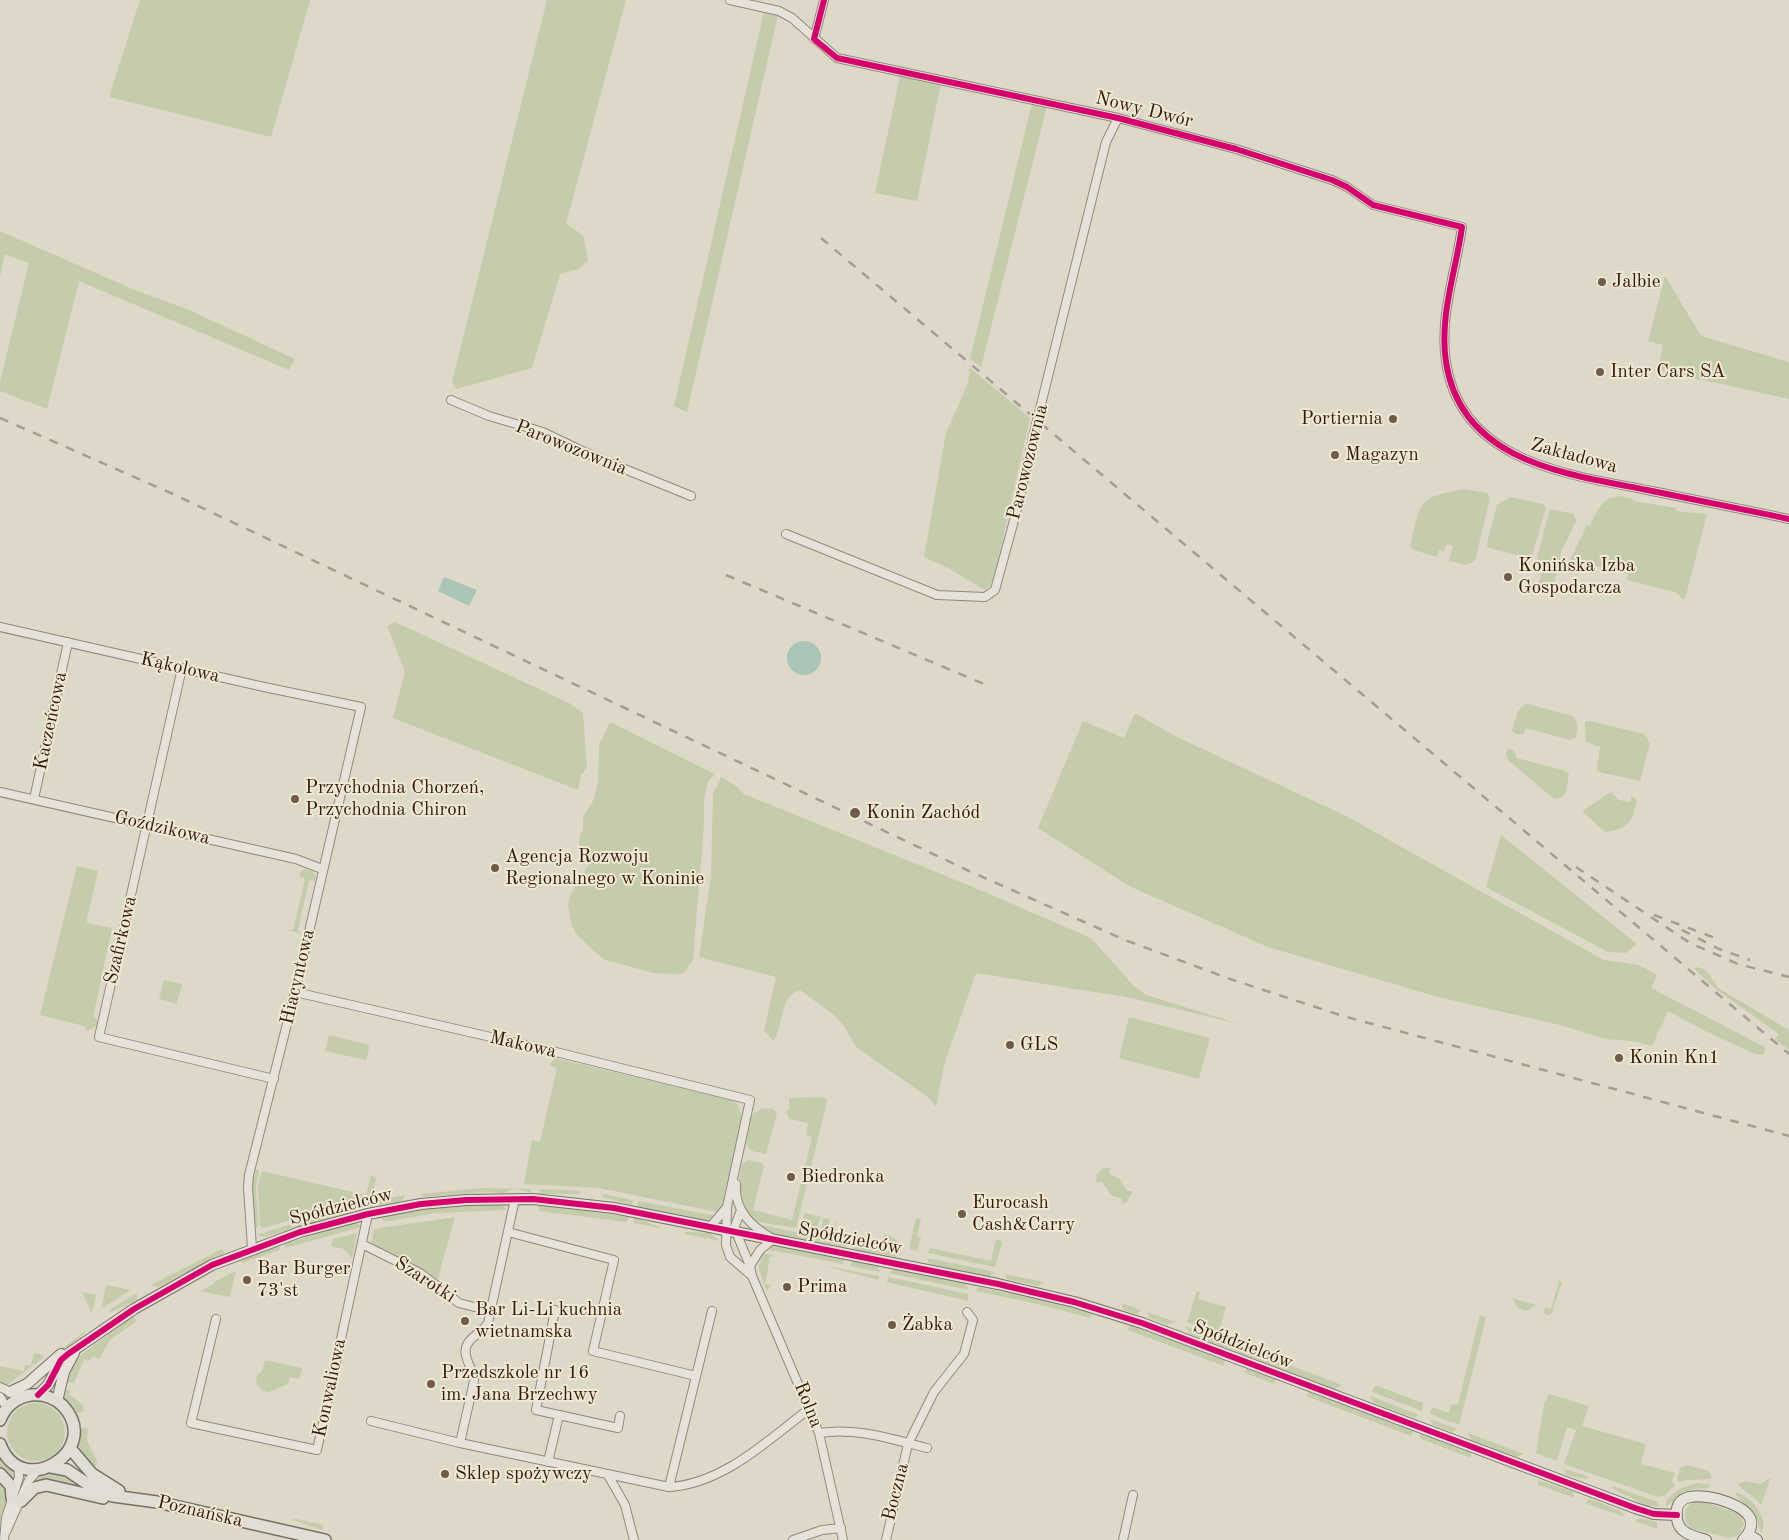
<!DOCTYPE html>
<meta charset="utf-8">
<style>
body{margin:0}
canvas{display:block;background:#ddd8c7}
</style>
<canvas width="1789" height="1540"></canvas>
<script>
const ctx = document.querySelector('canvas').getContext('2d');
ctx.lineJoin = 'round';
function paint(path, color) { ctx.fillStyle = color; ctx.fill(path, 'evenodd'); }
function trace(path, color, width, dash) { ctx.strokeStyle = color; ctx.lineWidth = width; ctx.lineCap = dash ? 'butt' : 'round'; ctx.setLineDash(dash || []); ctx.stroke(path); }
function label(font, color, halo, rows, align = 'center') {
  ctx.font = font + ' "Old Standard TT",serif'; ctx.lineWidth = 4; ctx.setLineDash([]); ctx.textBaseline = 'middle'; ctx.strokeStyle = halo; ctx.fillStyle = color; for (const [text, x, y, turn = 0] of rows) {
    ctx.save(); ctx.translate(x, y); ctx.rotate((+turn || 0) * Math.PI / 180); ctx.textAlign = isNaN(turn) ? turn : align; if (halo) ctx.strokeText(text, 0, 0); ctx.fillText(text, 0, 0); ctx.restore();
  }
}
const green = new Path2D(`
 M140,0H310L271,137L109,97Z
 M547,0H626L566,224L583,235L588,261L578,269L560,274L532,368L456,389L452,382Z
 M764,12L778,15L687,412L674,406Z
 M900,76L941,83L917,201L875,193Z
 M1032,103L1047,106L981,367L970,359Z
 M0,231L130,288L189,310L295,359L289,370L79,281L47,409L0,391V382L29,263L5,254L0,277Z
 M1665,276L1701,336L1789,362V399L1658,370L1663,345L1648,341Z
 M970,368L1030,418L993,583L985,590L948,568L924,557L946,433L968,383Z
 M1464,489L1487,493L1490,498L1475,561L1466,565L1449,561L1453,546L1446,544L1444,552L1439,550L1437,557L1414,550L1410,546C1422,501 1415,498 1464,489Z
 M1619,496L1633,499V501L1676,508V511L1707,514L1685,599L1681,598L1678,593L1627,580L1628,574L1584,563L1580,573L1569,574L1571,558L1587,525L1590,526C1597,511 1601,498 1619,496Z
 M1510,497L1543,504L1546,508L1531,559L1486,547L1497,505Z
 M1550,509L1574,514L1576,521L1562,550L1553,589L1538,585L1544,561L1538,560L1537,557Z
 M395,622L569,703L583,713L587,768L581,775L578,790L393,718L405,672L387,626Z
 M1528,704L1573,716L1578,727L1576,737L1570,740L1526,728L1523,734H1515L1512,730L1518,711L1523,705Z
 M1135,713L1177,737L1346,816L1604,960L1639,965L1657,975L1651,988L1759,1044L1765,1047V1053L1762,1055L1755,1054L1707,1032L1668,1011L1652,1046L1633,1041L1605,1039L1560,1025L1438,997L1268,947L1131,887L1038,828L1083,721L1124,738Z
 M1590,721L1644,734L1650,743L1640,781L1599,772L1597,769L1600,747L1586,742L1585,722Z
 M610,722L715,774L708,781L704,799V825L693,960L683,974L653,973L603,959L577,935L571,924L568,904L572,892L592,859L583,851L579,844V839L583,829V817L593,801L598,783L599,745Z
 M1508,749L1514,750L1517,758L1565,771L1569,774L1566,792L1563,797L1554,799L1508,760L1506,752Z
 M721,777L736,786L744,794L973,887L1091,938L1133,985L1146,995L1240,1024L1126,997L976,973L944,1065L936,1107L928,1097L856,1047L844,1026L834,1015L800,990C779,997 784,1024 774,1041L764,1031L776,977L699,957L711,876L713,794Z
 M1611,792L1619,800L1630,802L1631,796L1637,800C1632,822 1629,829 1605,832L1582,811Z
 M1501,835L1637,944L1626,953L1608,952L1486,887Z
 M77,866L98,871L86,923L112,928L93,1017L96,1018L98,1025L87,1031L84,1026L40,1015Z
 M305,869L312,871L316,876L315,881L309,880L298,931L303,934L287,930H293L305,879L299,877L300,872Z
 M1697,967L1706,970L1718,988L1789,1030V1050L1775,1039L1779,1034L1717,990L1694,969Z
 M164,980L182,984L177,1004L159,999Z
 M1129,1017L1210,1038L1199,1079L1119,1058Z
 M329,1035L370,1045L366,1060L325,1051Z
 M555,1058L731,1100L737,1104L742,1117L722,1209L719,1208L717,1212L599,1188L524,1184L532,1140L540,1142L557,1068L549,1065Z
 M819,1097L826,1098L827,1102L796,1228C786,1226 760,1224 753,1219C737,1207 738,1183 742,1165L748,1160L762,1163L764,1166L753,1210L792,1220L812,1137L806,1135L808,1123L789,1119L786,1111L789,1109V1098Z
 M762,1108L773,1109L777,1113L766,1154L752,1151L746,1143L752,1115Z
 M1103,1168H1110L1109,1174L1120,1179L1127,1191H1133L1127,1202L1122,1204L1121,1198L1112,1196L1102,1182L1096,1183L1097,1174Z
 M256,1169L259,1171L256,1186L258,1227L254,1228L252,1185Z
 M262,1171L366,1195L371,1176L376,1177L372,1197L263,1228L260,1225L258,1186Z
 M483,1188L531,1189V1193L523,1190L513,1189L504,1193L483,1192L424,1197L420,1194Z
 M540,1189L581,1191L580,1194H539Z
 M603,1194L633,1200L632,1205L602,1197Z
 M405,1195L402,1201L380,1205L379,1200Z
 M374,1201L375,1206L265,1237L257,1235L297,1222Z
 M638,1201L716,1216L707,1220L637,1207Z
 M501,1204L507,1210L435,1213L384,1222L382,1217L434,1208Z
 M538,1205L629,1217L627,1222L539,1211Z
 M805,1213L821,1217L816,1232L800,1227Z
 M455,1217L437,1282L371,1245L374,1229Z
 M634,1218L661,1227L660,1228L634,1223Z
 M823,1218L830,1219L827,1233L821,1231Z
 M836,1218V1232L882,1242L884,1235L891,1236L899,1242L900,1248L833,1234Z
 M916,1218L921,1219L917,1236L921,1237L917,1251L909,1249Z
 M354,1223L359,1224L361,1227L286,1248L284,1244Z
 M756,1224L845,1242L846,1247L769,1232Z
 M685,1232L710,1233L720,1241L685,1234Z
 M357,1233L352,1258L344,1249L331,1246L333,1239Z
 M996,1239L1002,1241V1243L995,1267L928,1253L930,1248L991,1261Z
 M855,1244L900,1253L896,1257L854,1249Z
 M279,1245L280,1250L242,1263L243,1259Z
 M773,1245L843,1259V1264L764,1249Z
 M222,1249L225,1253L158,1287L151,1285Z
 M764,1253L776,1256L770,1257L765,1284L771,1285L767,1291L758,1267Z
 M927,1258L996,1272L989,1276L929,1264Z
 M852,1261L878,1266L880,1272L850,1266Z
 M821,1265L879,1276L878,1280Z
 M894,1269L965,1283L969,1290L889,1273Z
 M236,1271L230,1297L200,1291L214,1284V1282Z
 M1005,1274L1044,1282L1038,1286L1007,1279Z
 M888,1277L968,1294V1301L887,1282Z
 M1559,1281L1562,1282L1552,1313L1547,1316L1544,1313L1545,1307L1551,1309Z
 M106,1285L131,1290L101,1309Z
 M978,1287L1044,1300L1092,1314L1090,1318L1042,1305L976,1291Z
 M1197,1291L1200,1292L1198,1299L1226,1307L1218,1334L1187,1322Z
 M82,1292L96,1295L92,1314Z
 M137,1293V1300L109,1313L112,1308Z
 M1512,1298L1536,1305L1526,1311L1518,1308Z
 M1122,1303L1141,1310L1137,1314L1123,1310Z
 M1147,1312L1176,1322L1167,1325L1150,1318Z
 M1480,1315L1486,1318L1459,1425L1430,1414L1432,1407L1449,1413L1451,1405L1458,1404Z
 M133,1316L137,1321L110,1340L99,1359L93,1356L89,1361L84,1359L74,1383L64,1382L73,1361Z
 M1130,1325L1225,1360L1224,1366L1128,1330Z
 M1185,1326L1342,1385L1334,1389L1190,1334Z
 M88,1329C77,1343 55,1356 41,1369L39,1366Z
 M34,1353L43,1355L44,1357L7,1385L0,1382V1366L24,1371L25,1365L31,1366Z
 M265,1360L302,1368L299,1379L290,1377L288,1384L269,1392L263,1391L257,1385L256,1377L262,1371Z
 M1248,1369L1275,1379L1274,1384L1243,1372Z
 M1375,1385L1423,1403L1422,1411L1372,1392Z
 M62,1390H71L69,1394L83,1405L84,1411L81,1413H72L63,1398Z
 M1310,1392L1413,1431L1411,1436L1306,1396Z
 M1549,1394L1589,1406L1582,1426L1646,1444L1641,1464L1675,1473L1672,1481L1675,1485L1664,1496L1658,1497L1564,1464L1576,1430L1567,1427L1557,1461L1536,1453L1544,1404Z
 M1370,1396L1419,1415L1414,1418L1374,1403Z
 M7 1432a29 29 0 1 1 58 0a29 29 0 1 1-58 0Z
 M1430,1419L1457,1429L1452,1432L1433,1425Z
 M84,1427L88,1429L87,1441L98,1463L92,1470C83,1456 77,1448 78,1431Z
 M1468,1433L1524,1454L1517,1457L1471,1440Z
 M1421,1434L1471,1453V1458L1419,1438Z
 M0,1458L13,1467L15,1484L0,1471Z
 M1687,1465L1709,1471L1712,1478C1702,1481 1691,1478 1679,1482L1677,1479L1680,1468Z
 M1564,1469L1588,1476L1587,1479L1566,1475Z
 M53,1473L68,1476L85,1486L84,1489L31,1483L40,1475Z
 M1771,1477L1761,1505C1754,1495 1743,1492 1738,1484L1745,1481L1761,1484Z
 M1538,1480L1572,1491L1575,1498L1538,1485Z
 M0,1482C12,1495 5,1509 0,1525Z
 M1697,1483L1711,1485L1707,1488L1692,1489L1666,1506V1500L1679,1489Z
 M1612,1486L1658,1502V1507L1643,1504L1612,1488Z
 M1735,1492C1750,1496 1771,1518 1761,1533L1754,1512L1737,1497Z
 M1590,1499L1621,1511L1625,1517L1585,1503Z
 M1700,1501L1741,1514L1744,1525L1738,1536L1729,1538L1690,1528C1681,1515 1684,1503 1700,1501Z
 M292,1518L323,1525L322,1530L293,1520Z
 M1640,1518L1657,1522V1529L1635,1521Z`);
const water = new Path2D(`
 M444,577L477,590L469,606L438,591Z
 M787 658a17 17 0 1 1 34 0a17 17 0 1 1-34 0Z`);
const street = new Path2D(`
 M730,0L779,11L792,18L837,58L1118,118L1236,149L1332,180L1347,187L1373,205L1462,227C1456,271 1439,316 1446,362C1461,462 1566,474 1647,490C1695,500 1742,509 1789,519
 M814,39L824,0
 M451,400L489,416L543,432L595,457L691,496
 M786,534L937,595L985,597L995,590L1019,502L1034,433L1106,142L1118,118
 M0,627L264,687L361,707L295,992L249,1175L248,1187L252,1248
 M182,668L99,1037L274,1079
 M0,792L296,859L322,869
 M34,799L68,642
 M295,992L556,1052L750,1100L727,1207L726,1245L730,1257L752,1276
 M736,1184C734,1211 752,1227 773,1239L760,1250L750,1266
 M741,1210L735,1226L736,1232L750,1266L752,1276L819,1433L843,1540
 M710,1227L727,1207
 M508,1232L614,1260L593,1351L696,1376
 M362,1244L420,1273L459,1303L490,1311
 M216,1319L191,1423L317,1450L368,1214
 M0,1387L15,1394
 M0,1397L7,1408
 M559,1415L618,1428L620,1416
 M371,1421L460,1443L669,1487C723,1484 768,1440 809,1409
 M819,1433C855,1427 891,1439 927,1448
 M460,1443L474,1381C474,1369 460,1355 468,1343C473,1335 483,1332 488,1323L515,1199
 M548,1462L559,1415L536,1410L555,1310
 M608,1475L625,1505L634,1540
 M669,1487L712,1311
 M6,1532L29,1480L38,1470
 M4,1540L6,1518L19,1477L18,1465
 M793,1540L822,1530L841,1528
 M886,1540L908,1444L934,1392L964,1354L973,1320L967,1312
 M1123,1540L1133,1495`);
const secondary = new Path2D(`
 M10,1392L27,1384L61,1354
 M38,1395L48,1385L61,1360L68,1354L134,1309L212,1265L300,1232L368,1214L421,1204L466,1200L533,1199L614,1208L998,1284L1074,1302L1142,1323L1635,1508L1654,1514L1677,1515
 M57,1401L64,1372L74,1353
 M1748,1534L1757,1540
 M1706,1540C1694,1536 1679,1534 1677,1519C1672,1491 1702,1495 1718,1499C1738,1505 1765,1516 1743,1540`);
const primary = new Path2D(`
 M0,1420C5,1407 16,1397 31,1395C43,1394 55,1398 63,1406C104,1450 21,1502 0,1444
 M70,1448L92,1474L119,1491
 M51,1467L67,1470L95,1489L113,1496L157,1502L325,1540
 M0,1474L11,1486L12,1498
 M21,1501L34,1488L46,1485L103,1498`);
const rail = new Path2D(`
 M821,238L1789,1054
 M0,418L173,494L969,871L1125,940L1230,979L1343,1016L1789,1136
 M726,575L984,684
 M1576,867L1690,943L1738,964L1789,977
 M1654,915L1718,939
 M1682,930L1719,949L1750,960`);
const cycleway = new Path2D(`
 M824,0L814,39L837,58L1118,118L1236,149L1332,180L1347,187L1373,205L1462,227C1456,271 1439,316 1446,362C1461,462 1566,474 1647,490C1695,500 1742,509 1789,519
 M38,1395L48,1385L61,1360L68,1354L134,1309L212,1265L300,1232L368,1214L421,1204L466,1200L533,1199L614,1208L998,1284L1074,1302L1142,1323L1635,1508L1654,1514L1677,1515`);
const markers = [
 [1602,282,5,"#6f5b4a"],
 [1600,372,5,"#6f5b4a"],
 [1393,419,5,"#6f5b4a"],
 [1335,455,5,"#6f5b4a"],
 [1508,577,5,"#6f5b4a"],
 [295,799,5,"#6f5b4a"],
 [855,813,6,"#6f5b4a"],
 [495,868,5,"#6f5b4a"],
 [1010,1045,5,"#6f5b4a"],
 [1619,1058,5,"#6f5b4a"],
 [791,1177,5,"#6f5b4a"],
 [962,1214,5,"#6f5b4a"],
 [247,1280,5,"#6f5b4a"],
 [787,1287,5,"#6f5b4a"],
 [465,1321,5,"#6f5b4a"],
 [892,1325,5,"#6f5b4a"],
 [431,1384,5,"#6f5b4a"],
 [445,1474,5,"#6f5b4a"]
];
const streetNames = [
 ["Nowy Dwór",1144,110,14],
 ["Parowozownia",571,448,22],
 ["Zakładowa",1574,456,15],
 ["Parowozownia",1028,462,-76],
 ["Kąkolowa",180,668,13],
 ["Kaczeńcowa",51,721,-78],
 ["Goździkowa",162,828,13],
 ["Szafirkowa",121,940,-77],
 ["Hiacyntowa",298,977,-77],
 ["Makowa",523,1045,13],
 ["Spółdzielców",341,1207,-14],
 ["Spółdzielców",850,1239,11],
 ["Szarotki",425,1280,33],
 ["Spółdzielców",1243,1345,21],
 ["Konwaliowa",330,1388,-78],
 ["Rolna",808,1405,68],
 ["Boczna",896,1492,-76],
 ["Poznańska",200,1512,13]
];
const poiNames = [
 ["Jalbie",1612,282],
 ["Inter Cars SA",1610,372],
 ["Portiernia",1383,419,"right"],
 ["Magazyn",1345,455],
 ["Konińska Izba",1518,566],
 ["Gospodarcza",1518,588],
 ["Przychodnia Chorzeń,",305,788],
 ["Przychodnia Chiron",305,810],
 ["Konin Zachód",866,813],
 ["Agencja Rozwoju",505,857],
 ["Regionalnego w Koninie",505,879],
 ["GLS",1020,1045],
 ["Konin Kn1",1629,1058],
 ["Biedronka",801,1177],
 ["Eurocash",972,1203],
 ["Cash&Carry",972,1225],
 ["Bar Burger",257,1269],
 ["73'st",257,1291],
 ["Prima",797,1287],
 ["Bar Li-Li kuchnia",475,1310],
 ["wietnamska",475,1332],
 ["Żabka",902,1325],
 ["Przedszkole nr 16",441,1373],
 ["im. Jana Brzechwy",441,1395],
 ["Sklep spożywczy",455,1474]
];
paint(green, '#c4ccac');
paint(water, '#abc4b8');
trace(street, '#918a7e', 10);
trace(secondary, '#787166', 12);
trace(primary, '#787166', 14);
trace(street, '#e6e2da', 8);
trace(secondary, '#e6e2da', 10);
trace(primary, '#e0ddd4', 11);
trace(rail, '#a39e97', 2.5, [9, 9]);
trace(cycleway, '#d6006c', 6);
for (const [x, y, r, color] of markers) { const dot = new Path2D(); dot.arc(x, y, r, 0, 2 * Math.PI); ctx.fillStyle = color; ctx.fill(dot); trace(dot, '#efe8d5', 2); }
label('19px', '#341807', '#efe8d5', streetNames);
label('19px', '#341807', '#efe8d5', poiNames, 'left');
</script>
